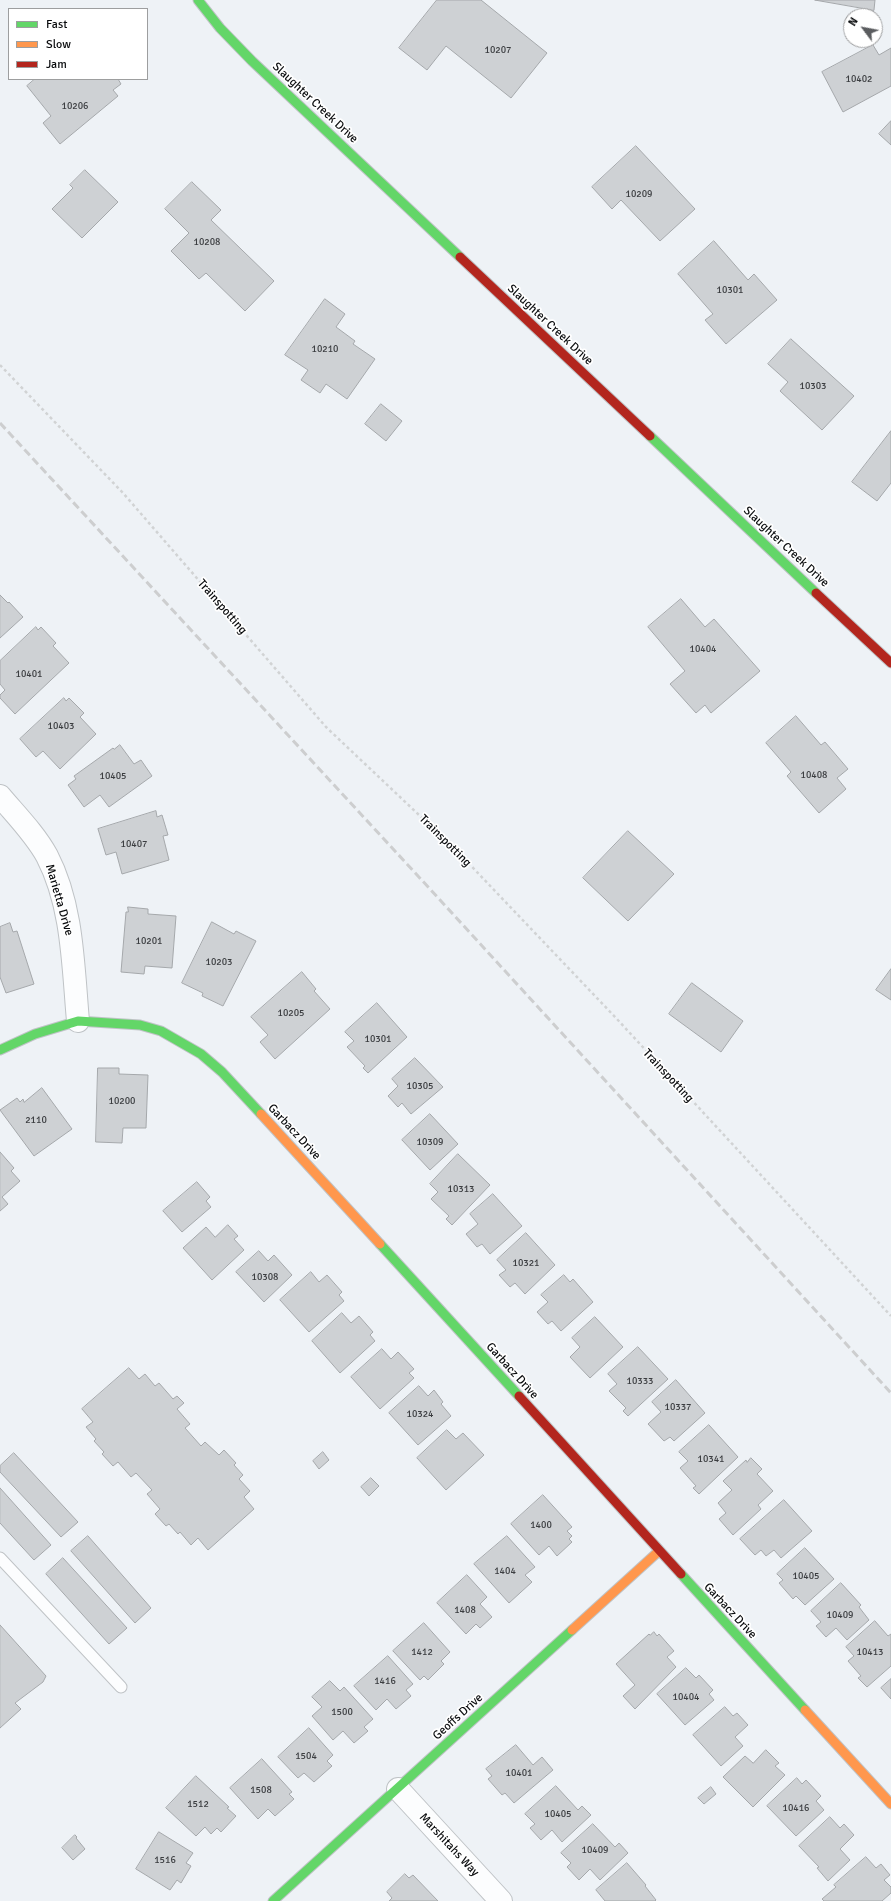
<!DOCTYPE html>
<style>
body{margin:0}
#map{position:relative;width:891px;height:1901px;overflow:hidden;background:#eef2f6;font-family:Signika,sans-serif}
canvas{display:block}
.legend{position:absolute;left:8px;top:8px;width:140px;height:72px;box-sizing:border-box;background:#fff;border:1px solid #9d9e9f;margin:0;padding:5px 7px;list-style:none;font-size:12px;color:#0a0c0e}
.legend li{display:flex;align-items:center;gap:8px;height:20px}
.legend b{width:20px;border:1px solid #9d9e9f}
.north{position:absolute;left:843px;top:8px;width:40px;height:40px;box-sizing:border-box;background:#fff;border:1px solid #9d9e9f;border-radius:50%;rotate:302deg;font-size:11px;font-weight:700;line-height:16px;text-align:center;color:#0a0c0e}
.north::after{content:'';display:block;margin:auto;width:14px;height:18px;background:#5a5c5f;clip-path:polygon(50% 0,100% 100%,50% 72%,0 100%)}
</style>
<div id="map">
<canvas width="891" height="1901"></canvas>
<ul class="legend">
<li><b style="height:5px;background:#63d668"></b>Fast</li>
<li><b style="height:5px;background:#ff974d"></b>Slow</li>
<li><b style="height:5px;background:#b3261e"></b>Jam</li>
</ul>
<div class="north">N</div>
</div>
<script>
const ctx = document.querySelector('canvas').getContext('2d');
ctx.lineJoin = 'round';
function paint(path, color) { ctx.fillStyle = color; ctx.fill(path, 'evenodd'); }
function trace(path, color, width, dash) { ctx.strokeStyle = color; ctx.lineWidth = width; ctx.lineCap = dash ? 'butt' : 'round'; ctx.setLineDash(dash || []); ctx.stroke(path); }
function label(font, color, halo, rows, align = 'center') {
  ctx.font = font + ' Signika,sans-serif'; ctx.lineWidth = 3.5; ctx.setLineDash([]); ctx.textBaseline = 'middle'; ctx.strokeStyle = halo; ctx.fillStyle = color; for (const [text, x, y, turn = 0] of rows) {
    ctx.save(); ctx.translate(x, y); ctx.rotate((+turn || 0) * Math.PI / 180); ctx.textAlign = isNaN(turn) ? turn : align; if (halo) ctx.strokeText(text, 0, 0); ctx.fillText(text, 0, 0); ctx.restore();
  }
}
const building = new Path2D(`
 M437,0H481L547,53L511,98L446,46L427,70L399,48Z
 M815,0H875L874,10Z
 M873,45L879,55L891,48V86L843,112L822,72Z
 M35,79H118L121,84L113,90L118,96L60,144L43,123L51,116L27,86Z
 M891,121V145L879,134Z
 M636,146L695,209L660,241L621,200L612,209L592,187Z
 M85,170L118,202L82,238L52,209L73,188L70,185Z
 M192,182L221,210L211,220L274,281L245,311L206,273L199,279L171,251L189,233L165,209Z
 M714,241L748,280L754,274L777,300L726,344L705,320L713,314L678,274Z
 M325,299L345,314L336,327L355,341L353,344L375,359L347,399L326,384L320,393L301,380L308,370L285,355Z
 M791,339L854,396L822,430L780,391L788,382L768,364Z
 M381,404L402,421L386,441L365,424Z
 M891,431V483L877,501L852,482Z
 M0,595L8,603L9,602L23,617L0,638Z
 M681,599L705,627L714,619L760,671L711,713L705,705L696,713L670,684L685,671L648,627Z
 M36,627L38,630L41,627L56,643L53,646L69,663L15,714L0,698V695L5,690L0,684V661Z
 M64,698L66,701L69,698L84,713L80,717L96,734L60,769L43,751L36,757L20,739Z
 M796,716L821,745L825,742L848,769L837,778L846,789L819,813L787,776L791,772L766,743Z
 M120,745L134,764L141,760L152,776L109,807L100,795L84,807L68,785L76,779L74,776L113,748L114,749Z
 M156,811L157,817L162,815L168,835L163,836L169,860L122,874L116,852L106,855L98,829Z
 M628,831L674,874L628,921L583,878Z
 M128,907L148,909V914L176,916L172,968L145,966L144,974L121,972L126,912H128Z
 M212,922L234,934L236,931L256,941L223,1006L202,996L203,993L182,983Z
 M10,923L13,932L17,931L34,984L6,993L0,977V927Z
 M891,969V1000L876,990Z
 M302,972L316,989L314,991L330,1009L275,1059L260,1042L268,1035L251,1017Z
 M692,983L743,1021L721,1052L669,1014Z
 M377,1003L407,1037L368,1073L363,1068L365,1066L347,1047L354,1041L345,1032Z
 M415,1058L443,1087L411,1114L402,1103L398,1107L388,1096L398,1086L392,1079Z
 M98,1068H119V1074L148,1075L146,1128H123L122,1143L96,1142Z
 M42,1088L72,1129L34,1156L0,1110L17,1098L20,1102L23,1099L24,1102Z
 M430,1114L458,1144L430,1170L402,1140Z
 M0,1152L14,1168L11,1171L20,1181L2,1197L8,1204L0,1211Z
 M458,1154L490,1185L452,1225L446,1219L449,1216L431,1199L438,1192L430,1184Z
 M197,1182L210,1197L206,1201L211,1207L182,1232L163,1211Z
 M493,1194L522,1226L490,1254L482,1244L477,1247L466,1234L478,1224L470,1214Z
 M228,1225L238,1236L234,1239L244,1250L212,1280L183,1248L206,1227L215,1237Z
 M526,1233L555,1265L525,1294L515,1283L510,1287L499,1275L506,1270L497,1260Z
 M259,1251L268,1261L274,1255L292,1275L264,1302L236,1272Z
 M311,1272L319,1282L327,1275L342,1292L339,1295L344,1301L309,1332L280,1300Z
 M564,1275L570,1282L573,1279L593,1302L561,1331L552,1321L548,1324L537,1312L548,1302L541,1295Z
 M342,1313L351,1323L359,1316L373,1332L370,1335L375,1341L340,1373L312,1341Z
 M595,1317L623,1347L590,1378L570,1357L580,1347L572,1338Z
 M638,1347L668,1379L628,1416L623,1411L626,1408L609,1391L617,1384L608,1374Z
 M382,1349L391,1359L398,1352L414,1369L409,1373L414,1378L380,1409L351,1377Z
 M129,1368L139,1379L145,1374L155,1386L159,1383L173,1399L177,1396L184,1403L177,1409L190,1424L185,1428L201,1446L205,1442L219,1455L224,1450L236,1463L234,1465L243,1475L239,1479L250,1491L244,1497L254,1509L208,1550L198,1538L191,1545L180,1532L178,1534L169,1524L166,1526L155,1514L160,1509L147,1494L152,1490L136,1473L131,1477L118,1462L113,1466L102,1454L104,1452L94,1441L96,1439L86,1427L93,1422L82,1409Z
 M676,1380L705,1413L674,1441L670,1437L664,1441L648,1424L661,1412L652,1402Z
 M419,1386L428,1396L434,1390L443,1402L441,1404L451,1416L418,1445L389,1413Z
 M709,1425L738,1457L699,1494L693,1488L696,1486L680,1468L688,1461L679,1452Z
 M447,1430L456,1439L463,1433L484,1455L446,1490L417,1458Z
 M323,1452L329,1460L319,1469L313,1461Z
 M14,1453L78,1522L61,1537L0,1472V1466Z
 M751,1458L762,1469L757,1474L773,1491L758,1505L761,1509L733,1535L719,1519L726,1513L718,1503L732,1490L723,1481L746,1460L747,1462Z
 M371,1478L379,1486L369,1496L361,1487Z
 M0,1488L51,1545L34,1560L0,1523Z
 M543,1495L572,1527L567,1531L572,1536L569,1539L572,1542L557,1556L549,1546L539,1555L511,1524Z
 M784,1500L812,1531L781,1558L774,1550L766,1556L761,1550L755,1555L740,1539Z
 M88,1536L151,1608L135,1623L71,1551Z
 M507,1536L535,1567L525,1575L532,1582L509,1603L474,1564Z
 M805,1548L834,1579L805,1605L796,1596L793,1599L779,1583L783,1580L777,1574Z
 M63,1558L127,1628L109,1644L46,1574Z
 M467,1575L487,1597L480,1604L492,1617L480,1628L476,1624L466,1634L437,1603Z
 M841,1583L861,1605L859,1607L869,1620L847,1640L836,1628L826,1637L816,1626L821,1622L811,1611Z
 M875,1621L888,1636L891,1634V1666L867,1687L858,1678L861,1676L848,1661L854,1656L846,1647Z
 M424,1623L450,1652L441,1661L444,1664L428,1680L424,1676L420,1680L393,1651Z
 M0,1625L46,1676L43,1682L15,1703L21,1709L0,1728Z
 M654,1632L657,1636L659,1634L674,1651L667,1657L676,1667L635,1709L623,1696L635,1685L616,1664L649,1634L650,1635Z
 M388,1656L413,1684L406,1690L411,1696L396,1709L387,1699L376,1710L354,1686Z
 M686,1668L696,1678L699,1675L713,1690L709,1694L714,1700L685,1725L657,1694Z
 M891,1679V1699L881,1688Z
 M330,1681L340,1691L344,1687L373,1719L364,1727L368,1731L354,1743L343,1731L333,1740L312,1716L322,1707L312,1697Z
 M725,1707L733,1716L737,1713L748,1725L735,1737L743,1746L721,1766L693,1735Z
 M309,1728L333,1755L327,1761L332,1766L314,1782L304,1773L298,1778L278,1757Z
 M516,1745L533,1765L542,1757L553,1770L514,1803L505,1793L502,1795L488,1779L492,1776L486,1769Z
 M766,1750L779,1763L775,1766L785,1775L753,1807L723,1777L745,1756L753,1763Z
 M262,1759L292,1792L289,1794L294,1799L275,1816L268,1809L258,1819L230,1788Z
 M196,1776L229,1807L227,1808L236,1816L221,1832L217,1828L211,1834L205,1827L196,1836L166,1808Z
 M797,1778L802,1784L806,1780L821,1796L816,1801L824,1810L796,1836L767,1806Z
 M556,1786L578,1810L582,1806L591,1815L562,1842L552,1830L541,1840L530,1828L535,1824L525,1814Z
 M711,1787L716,1794L704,1804L698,1798Z
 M830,1817L840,1828L844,1824L854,1835L840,1849L850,1860L828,1881L817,1868L819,1867L799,1846Z
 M593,1824L615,1847L619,1843L628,1853L600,1880L590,1869L579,1880L567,1867L571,1863L561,1853Z
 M159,1832L193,1853L186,1863L191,1866L181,1883L177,1880L170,1890L136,1869Z
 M75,1835L77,1837L76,1838L85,1849L73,1860L62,1848Z
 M866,1857L876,1868L881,1864L890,1875L884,1880L891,1887V1893L882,1901H824L822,1899L836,1887L834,1885Z
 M627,1863L646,1885L645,1886L656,1900L655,1901H605L596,1890Z
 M405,1874L409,1878L413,1875L438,1901H389L392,1898L387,1892Z`);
const path = new Path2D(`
 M0,365L123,493L326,727L456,850L616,1018L891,1316`);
const lane = new Path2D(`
 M0,1558L121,1687`);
const street = new Path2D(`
 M0,796C16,815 35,834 47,856C73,906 73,966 78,1021
 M398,1789L501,1901`);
const fast = new Path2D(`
 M198,0L220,28L252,61L460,257
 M650,436L816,593
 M0,1050L35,1034L78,1021L140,1025L161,1031L201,1054L222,1072L261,1114
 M380,1244L519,1396
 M681,1574L805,1710
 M273,1901L572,1630`);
const slow = new Path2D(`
 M261,1114L380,1244
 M572,1630L659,1551
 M805,1710L891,1804`);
const jam = new Path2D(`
 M460,257L650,436
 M816,593L891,663
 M519,1396L681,1574`);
const rail = new Path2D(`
 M0,423L430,889L891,1393`);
const numberNames = [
 ["10207",498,50],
 ["10402",859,79],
 ["10206",75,106],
 ["10209",639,194],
 ["10208",207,242],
 ["10301",730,290],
 ["10210",325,349],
 ["10303",813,386],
 ["10404",703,649],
 ["10401",29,674],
 ["10403",61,726],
 ["10408",814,775],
 ["10405",113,776],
 ["10407",134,844],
 ["10201",149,941],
 ["10203",219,962],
 ["10205",291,1013],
 ["10301",378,1039],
 ["10305",420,1086],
 ["10200",122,1101],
 ["2110",36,1120],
 ["10309",430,1142],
 ["10313",461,1189],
 ["10321",526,1263],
 ["10308",265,1277],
 ["10333",640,1381],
 ["10337",678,1407],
 ["10324",420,1414],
 ["10341",711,1459],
 ["1400",541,1525],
 ["1404",505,1571],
 ["10405",806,1576],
 ["1408",465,1610],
 ["10409",840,1615],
 ["1412",422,1652],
 ["10413",870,1652],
 ["1416",385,1681],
 ["10404",686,1697],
 ["1500",342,1712],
 ["1504",306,1756],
 ["10401",519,1773],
 ["1508",261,1790],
 ["1512",198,1804],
 ["10416",796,1808],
 ["10405",558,1814],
 ["10409",595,1850],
 ["1516",165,1860]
];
const streetNames = [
 ["Slaughter Creek Drive",315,103,43],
 ["Slaughter Creek Drive",550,325,43],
 ["Slaughter Creek Drive",786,547,43],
 ["Trainspotting",222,607,49],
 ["Trainspotting",445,841,45],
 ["Marietta Drive",59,900,74],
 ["Trainspotting",668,1076,47],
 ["Garbacz Drive",294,1132,47],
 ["Garbacz Drive",512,1371,48],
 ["Garbacz Drive",730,1611,47],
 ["Geoffs Drive",458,1717,-42],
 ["Marshitahs Way",449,1845,47]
];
paint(building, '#ced1d4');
trace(building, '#a5a8ab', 1);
trace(lane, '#bfc3c6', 13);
trace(street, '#bfc3c6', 24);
trace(fast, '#bfc3c6', 11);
trace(slow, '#bfc3c6', 11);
trace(jam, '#bfc3c6', 11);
trace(path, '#d1d3d4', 2.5, [3, 3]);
trace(lane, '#fcfdfe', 11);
trace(street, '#fcfdfe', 22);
trace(fast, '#63d668', 9);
trace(slow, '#ff974d', 9);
trace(jam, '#b3261e', 9);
trace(rail, '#cdcecf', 3, [8, 4]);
label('10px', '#3b3d40', null, numberNames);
label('12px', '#0a0c0e', '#fff', streetNames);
</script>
